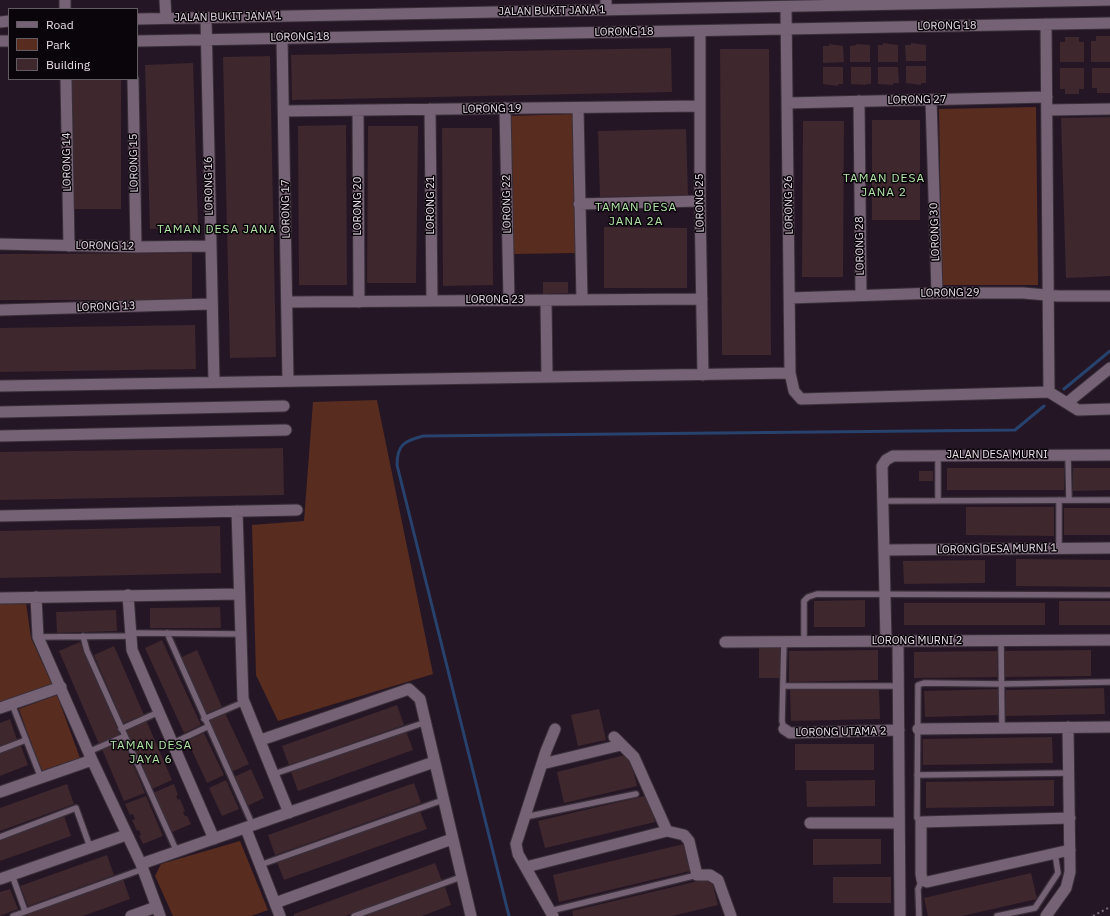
<!DOCTYPE html>
<style>
body{margin:0}
#map{position:relative;width:1110px;height:916px;overflow:hidden;background:#251625;font-family:"IBM Plex Sans",sans-serif}
canvas{display:block}
.legend{position:absolute;left:8px;top:8px;width:130px;height:72px;box-sizing:border-box;background:#0a050a;border:1px solid #645c63;margin:0;padding:5px 7px;list-style:none;font-size:12px;color:#eadfe9}
.legend li{display:flex;align-items:center;gap:8px;height:20px}
.legend b{width:20px;border:1px solid #645c63}
</style>
<div id="map">
<canvas width="1110" height="916"></canvas>
<ul class="legend">
<li><b style="height:5px;background:#756274"></b>Road</li>
<li><b style="height:11px;background:#582d20"></b>Park</li>
<li><b style="height:11px;background:#3e272d"></b>Building</li>
</ul>
</div>
<script>
const ctx = document.querySelector('canvas').getContext('2d');
ctx.lineJoin = 'round';
function paint(path, color) { ctx.fillStyle = color; ctx.fill(path, 'evenodd'); }
function trace(path, color, width, dash) { ctx.strokeStyle = color; ctx.lineWidth = width; ctx.lineCap = dash ? 'butt' : 'round'; ctx.setLineDash(dash || []); ctx.stroke(path); }
function label(font, color, halo, rows, align = 'center') {
  ctx.font = font + ' "IBM Plex Sans",sans-serif'; ctx.lineWidth = 3; ctx.setLineDash([]); ctx.textBaseline = 'middle'; ctx.strokeStyle = halo; ctx.fillStyle = color; for (const [text, x, y, turn = 0] of rows) {
    ctx.save(); ctx.translate(x, y); ctx.rotate((+turn || 0) * Math.PI / 180); ctx.textAlign = isNaN(turn) ? turn : align; if (halo) ctx.strokeText(text, 0, 0); ctx.fillText(text, 0, 0); ctx.restore();
  }
}
const green = new Path2D(`
 M1036,107L1038,285H942L939,109Z
 M574,114L576,253L512,254L509,116Z
 M377,400L433,674L278,721L256,675L252,525L304,521L313,402Z
 M0,603H26L31,638L52,684L0,703Z
 M57,695L80,758L41,771L19,709Z
 M240,841L268,910L251,916H173L155,876L161,864Z`);
const stream = new Path2D(`
 M1064,389L1110,351
 M509,916L397,465C397,444 405,441 423,436L1015,430L1044,406`);
const building = new Path2D(`
 M1096,36H1110V62H1091V41H1096Z
 M1065,37H1079V42H1084V62H1060V42H1065Z
 M883,43L898,45V62H878V45H883Z
 M911,43L926,45V61H906L905,45H911Z
 M829,44L843,46L844,62L823,63V46H829Z
 M856,44L870,45V62H850V46L856,45Z
 M671,48L672,92L292,100L291,55Z
 M720,49H769L771,355H722Z
 M270,56L276,357L230,358L223,57Z
 M193,63L198,227L150,229L145,65Z
 M906,66H926V83H921V85L906,83Z
 M823,67H843V84H838V86L823,84Z
 M851,67H871V84H866V85L851,84Z
 M878,67H898L899,83H893V85L878,84Z
 M1060,68H1084V89H1079V94H1065V89H1060Z
 M1092,68H1110V93H1097V88H1092Z
 M71,79H121V209H71Z
 M1110,117V276L1066,278L1061,118Z
 M872,120H920V220H872Z
 M803,121H844L843,277H802Z
 M346,125L347,285H299L298,126Z
 M368,126H418L416,283H367Z
 M442,128H492L493,285L443,286Z
 M686,129L688,195L600,197L598,131Z
 M604,227L687,228V288H604Z
 M192,253V300H0V254Z
 M543,282H568V293L543,294Z
 M195,325L196,369L0,372V328Z
 M283,448L284,495L0,500V452Z
 M947,468H1064V490H947Z
 M1073,468H1110V490L1073,491Z
 M919,471H933V481H919Z
 M966,507H1054V536L966,535Z
 M1064,508H1110V535H1064Z
 M220,526L221,573L0,578V531Z
 M1016,559L1110,560V587L1016,586Z
 M985,560V583L904,584L903,561Z
 M865,600V627H814V601Z
 M1059,601H1110V625H1059Z
 M904,603H1045V625H904Z
 M220,607L221,628H150V608Z
 M116,610L117,631L57,633L56,612Z
 M162,640L201,725L184,733L145,648Z
 M80,642L120,735L99,744L59,651Z
 M114,646L144,715L123,723L94,655Z
 M780,647V678H759V648Z
 M197,650L222,707L205,714L180,658Z
 M878,650V680L789,682V651Z
 M1091,650V676L1005,677V651Z
 M997,651V677L914,678V652Z
 M1104,688L1105,714L1006,716V690Z
 M879,689L880,719L791,721L790,690Z
 M998,689V715L925,717L924,691Z
 M397,705L404,725L289,765L282,746Z
 M599,709L606,740L578,746L571,715Z
 M225,713L249,764L231,772L208,721Z
 M10,719L17,740L0,746V723Z
 M146,720L172,780L152,789L126,729Z
 M406,731L413,750L298,791L291,772Z
 M204,733L224,775L207,783L187,740Z
 M1052,737L1053,763L923,765V739Z
 M123,741L145,793L124,801L102,749Z
 M795,744H874V770H795Z
 M21,746L28,765L0,776V753Z
 M629,754L637,786L564,803L557,772Z
 M251,769L264,798L247,806L234,777Z
 M226,780L239,809L222,816L209,788Z
 M875,780V806L807,807L806,781Z
 M1054,780V806L926,808V782Z
 M414,783L421,803L275,855L268,835Z
 M67,784L74,804L0,831V808Z
 M174,784L178,795L176,796L178,800L180,799L185,811L183,812L185,816H187L191,824L170,833L153,793Z
 M649,795L655,822L545,848L538,821Z
 M146,796L163,836L143,844L139,836L141,835L139,830L137,831L132,820L135,819L133,814L130,815L125,804Z
 M420,811L427,829L284,880L277,862Z
 M64,816L71,836L0,861V839Z
 M813,839H881V864L813,865Z
 M684,844L690,871L559,902L553,875Z
 M107,855L114,875L28,906L20,886Z
 M435,863L442,881L345,916H294V914Z
 M1031,873L1037,899L962,916H928L924,898Z
 M833,877H891V903H833Z
 M711,878L718,905L672,916H573L572,911Z
 M123,879L130,899L83,916H21Z
 M445,887L451,905L422,916H365Z
 M10,889L18,909L0,916V892Z`);
const path = new Path2D(`
 M1093,916L1110,907`);
const service = new Path2D(`
 M938,455V501
 M1068,455L1069,500
 M1059,500V548
 M883,501L1110,500
 M131,633L241,634
 M167,633L253,826
 M83,636L87,651L177,852
 M38,637L131,636
 M1001,640L1002,728
 M784,641L782,721L784,729
 M804,641V601L808,597L817,594L1110,595
 M784,686H899
 M12,704L41,778
 M204,719L244,702
 M121,729L159,712
 M173,743L207,727
 M0,750L26,740
 M88,752L125,736
 M274,774L426,722
 M917,775L1069,773
 M525,817L636,794
 M921,822L917,818L918,685L924,683L1002,684L1110,682
 M0,837L76,808L90,847
 M260,865L443,800
 M12,875L25,911
 M550,911L697,875
 M13,916L143,869
 M354,916L461,877
 M919,916L918,889L922,880
 M997,916L1035,908L1058,873L1055,853`);
const minor = new Path2D(`
 M65,0V9
 M165,0L166,18
 M606,0V10
 M786,7L790,373L794,391L801,399L1049,392L1078,410L1110,409
 M206,18L214,382
 M137,19L1110,0
 M0,22L9,21
 M1046,24L1049,392
 M700,31V201L703,375
 M282,37L288,381
 M0,41H9
 M137,41L1110,23
 M66,79L69,246
 M133,79L136,247
 M931,100L937,293
 M859,101L861,295
 M787,103L1047,97
 M505,108L509,300
 M578,108L582,300
 M430,109L432,301
 M358,110L359,302
 M1047,110L1110,109
 M284,111L699,106
 M579,204L700,201
 M0,244L136,247L210,246
 M790,298L937,293H1023L1058,296H1110
 M546,300L547,377
 M288,302L702,299
 M0,310L211,304
 M0,386L790,373
 M1067,403L1110,368
 M0,412L284,406
 M0,436L286,430
 M237,511L243,699L289,813
 M0,516L297,510
 M884,550L1110,548
 M128,595L132,650L214,839
 M36,597L38,637L92,760L141,864L160,916
 M0,598L239,594
 M886,641L882,466L886,460L893,456L1110,455
 M898,641L900,916
 M725,642L1110,640
 M0,708L61,687
 M784,729L790,733L899,730
 M918,729L1110,727
 M614,737L634,757L667,831L684,835L689,841L697,875H710L718,880L731,916
 M261,740L409,689L420,699L471,916
 M542,764L621,745
 M0,792L92,760
 M1070,818L921,822V874L922,880L927,882L1070,850
 M810,823H899
 M246,829L280,916
 M141,864L434,762
 M526,867L667,831
 M0,879L126,835
 M275,903L452,839
 M131,916L156,907
 M553,916L518,854L516,844L546,751L555,729
 M1046,916L1066,888L1070,872L1068,727`);
const streetNames = [
 ["JALAN BUKIT JANA 1",552,11,-1],
 ["JALAN BUKIT JANA 1",228,17,-1],
 ["LORONG 18",947,26,-1],
 ["LORONG 18",624,32,-1],
 ["LORONG 18",300,37,-1],
 ["LORONG 27",917,100,-1],
 ["LORONG 19",492,109,-1],
 ["LORONG 14",67,162,-91],
 ["LORONG 15",134,163,-91],
 ["LORONG 16",209,186,-91],
 ["LORONG 25",700,203,-91],
 ["LORONG 22",507,204,-91],
 ["LORONG 21",431,205,-90],
 ["LORONG 26",789,205,-91],
 ["LORONG 20",358,206,-90],
 ["LORONG 17",286,209,-91],
 ["LORONG 30",935,232,-92],
 ["LORONG 12",105,246,1],
 ["LORONG 28",860,246,-91],
 ["LORONG 29",950,293,-1],
 ["LORONG 23",495,300],
 ["LORONG 13",106,307,-2],
 ["JALAN DESA MURNI",997,455],
 ["LORONG DESA MURNI 1",997,549,-1],
 ["LORONG MURNI 2",917,641],
 ["LORONG UTAMA 2",841,732,-1]
];
const neighbourhoodNames = [
 ["TAMAN DESA",884,179],
 ["JANA 2",884,193],
 ["TAMAN DESA",636,208],
 ["JANA 2A",636,222],
 ["TAMAN DESA JANA",217,230],
 ["TAMAN DESA",151,746],
 ["JAYA 6",151,760]
];
paint(green, '#582d20');
trace(stream, '#27426d', 3);
paint(building, '#3e272d');
trace(service, '#3a2f39', 8);
trace(minor, '#3a2f39', 13);
trace(path, '#7b6e7b', 2, [2, 3]);
trace(service, '#756274', 5.5);
trace(minor, '#756274', 11);
label('11px', '#eadfe9', '#0a050a', streetNames);
ctx.letterSpacing = '1px';
label('12px', '#b1e6a7', '#0a050a', neighbourhoodNames);
ctx.letterSpacing = '0px';
</script>
